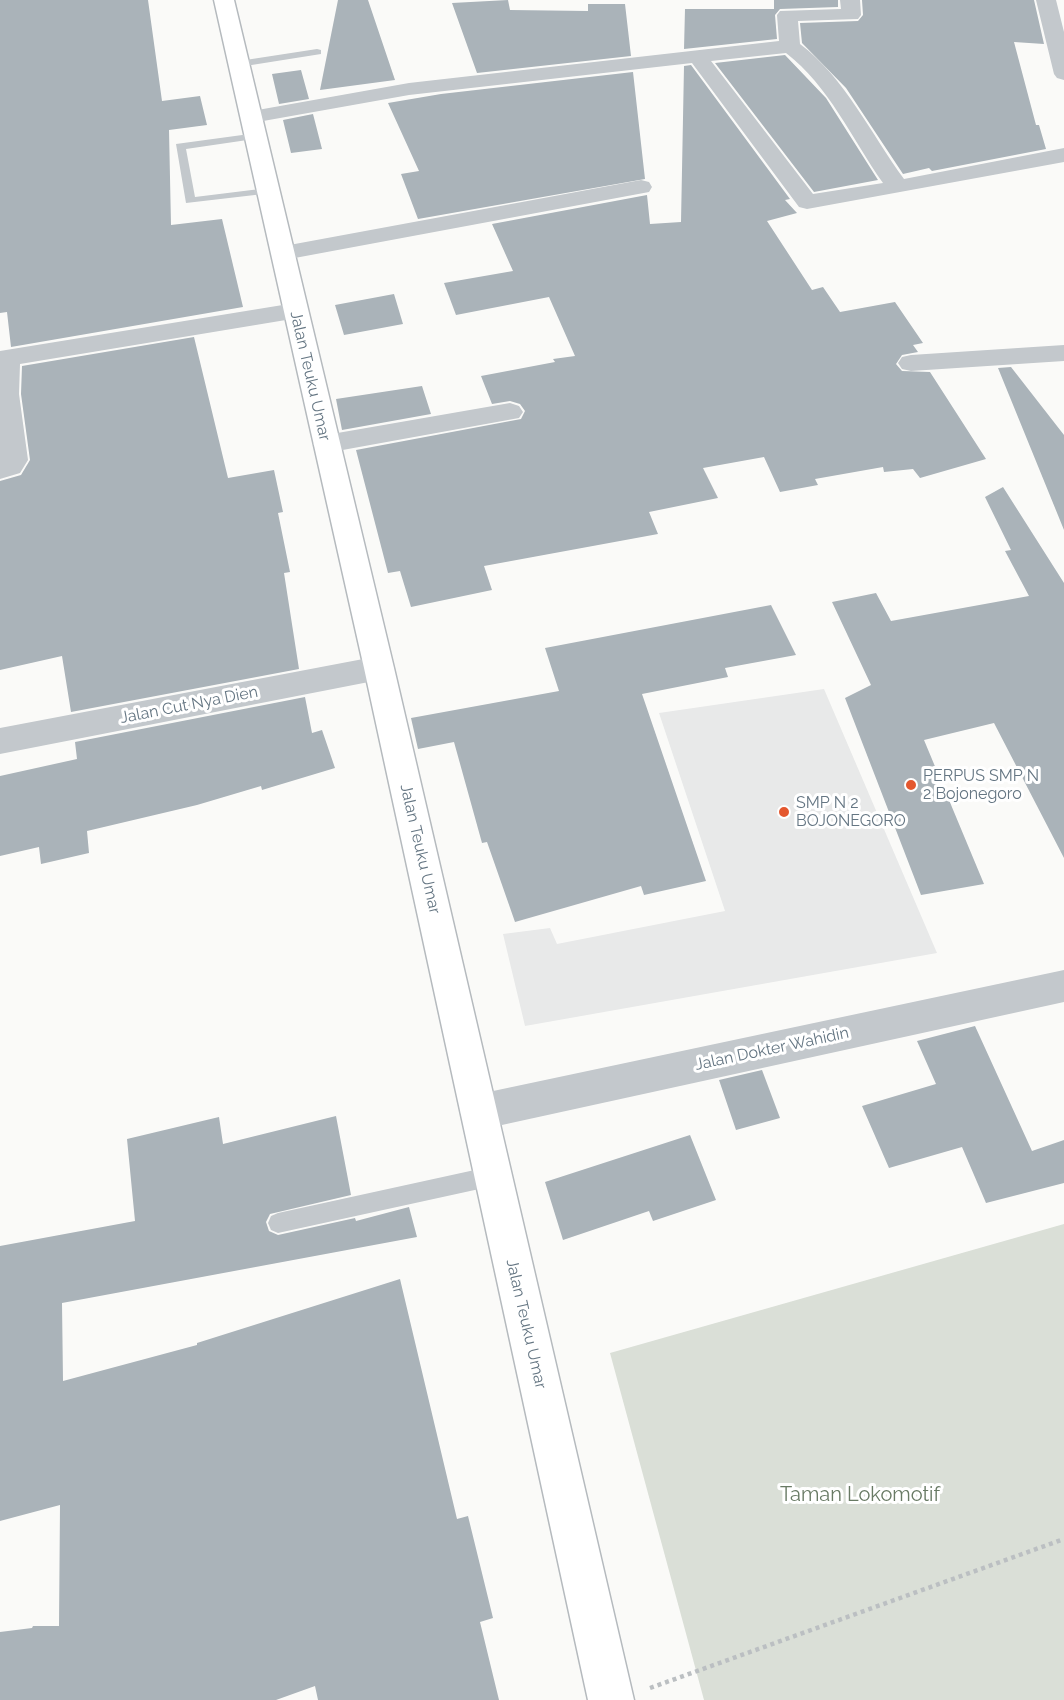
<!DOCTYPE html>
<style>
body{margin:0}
canvas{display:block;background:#fafaf8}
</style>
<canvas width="1064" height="1700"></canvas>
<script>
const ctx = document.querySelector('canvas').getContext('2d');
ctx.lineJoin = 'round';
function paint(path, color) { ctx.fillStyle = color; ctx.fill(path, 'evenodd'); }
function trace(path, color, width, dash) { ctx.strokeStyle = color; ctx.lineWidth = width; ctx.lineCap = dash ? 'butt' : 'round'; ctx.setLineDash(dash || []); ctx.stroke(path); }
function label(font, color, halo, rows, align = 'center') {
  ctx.font = font + ' Raleway,sans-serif'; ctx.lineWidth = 6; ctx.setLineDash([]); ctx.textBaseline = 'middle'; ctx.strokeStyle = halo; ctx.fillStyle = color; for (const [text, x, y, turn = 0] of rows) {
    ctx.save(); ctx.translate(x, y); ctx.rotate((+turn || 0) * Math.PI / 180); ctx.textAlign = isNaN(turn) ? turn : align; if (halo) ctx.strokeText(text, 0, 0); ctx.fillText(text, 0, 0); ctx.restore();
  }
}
const built = new Path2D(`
 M824,689L937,953L525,1026L503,934L550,928L557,944L725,911L659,713Z`);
const green = new Path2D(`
 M1064,1224V1700H704L610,1353Z`);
const building = new Path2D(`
 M0,0H148L162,101L200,96L207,125L169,130L171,225L222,219L243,307L11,347L7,312L0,313Z
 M338,0H368L395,80L320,90Z
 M508,0L510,10L588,11V4H625L631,56L477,73L452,3Z
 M774,0H838V7L780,9L775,15L777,39L684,49L685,9H774Z
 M862,0H1034L1044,44L1014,42L1036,125H1039L1046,149L932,171L929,168L903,174L846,88L802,43L800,23L858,21L863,15Z
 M785,55L826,98L878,180L814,192L715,63Z
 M691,65L790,199L785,200L797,213L767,221L812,290L823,287L840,312L895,302L923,343L913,345L918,352L902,355L896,364L902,371L930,372L986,459L920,478L913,469L884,472L883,467L815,479L818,485L780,492L764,457L703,468L718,498L649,512L658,534L484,566L492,590L411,607L400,571L388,573L356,450L521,419L525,411L520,404L510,401L492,404L481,376L555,362L553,359L575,356L549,297L456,315L444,283L513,271L492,224L647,195L650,224L681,222L684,66Z
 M301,70L309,99L279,104L272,74Z
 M633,72L645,179L418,219L401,174L419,171L388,103L441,94Z
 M313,114L322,149L291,153L283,120Z
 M394,294L403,324L344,335L335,305Z
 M194,337L228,478L274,470L283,512L278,513L290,572L284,573L299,669L71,712L62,656L0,670V481L21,475L30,460L21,394L22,366Z
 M1011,367L1064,435V530L998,368Z
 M422,386L431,414L342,430L336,399Z
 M1003,487L1064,583V858L994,723L924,740L984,884L921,895L845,698L871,685L832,602L876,593L891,621L1029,596L1005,551L1011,550L985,497Z
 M771,605L796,655L725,668L728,677L642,694L706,881L644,895L641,886L515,922L487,842L482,843L454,742L418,749L411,718L559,691L545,648Z
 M305,697L312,733L322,730L335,768L262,790L261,786L197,805L87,831L89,853L41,864L39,847L0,856V776L77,759L75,742Z
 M975,1026L1032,1151L1064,1140V1183L986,1203L962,1147L889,1168L862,1106L936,1084L917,1041Z
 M762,1070L780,1118L736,1130L719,1080Z
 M336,1116L351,1195L270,1214L266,1222L269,1231L278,1235L355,1218L356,1221L409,1207L417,1237L62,1303L63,1381L197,1345V1343L400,1279L457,1519L468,1516L493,1618L480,1622L499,1700H318L315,1686L276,1700H0V1632L32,1628L33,1626H59L60,1505L0,1521V1246L135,1221L127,1139L219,1117L223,1144Z
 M690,1135L716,1200L653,1221L649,1211L563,1240L545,1182Z`);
const path = new Path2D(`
 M650,1688L1064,1539`);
const service = new Path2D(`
 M317,49L321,50V54L239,67L234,64L239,61Z
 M257,133L261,134V138L186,149L195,197L268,188L274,191L272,193L186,203L176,144Z
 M493,1166L500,1169L503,1176L500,1183L493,1186L278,1233L271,1230L268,1223L271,1216L278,1213Z`);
const minor = new Path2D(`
 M840,0H860L861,15L858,19L798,21L800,44C845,78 871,134 904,179L1064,148V162L807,209L799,207L692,63L409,95L252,123L244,122L241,117L244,112L252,111L409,83L779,41L777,15L780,11L841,9ZM786,53C829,86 852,139 883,183L813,194L711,61Z
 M1036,0H1056L1064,32V80L1057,78L1054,74Z
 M641,180L649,182L652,187L649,192L284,260L276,258L272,253L276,248L284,246Z
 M295,303L304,305L307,311L304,317L20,364L19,394L28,460L20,473L0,479V351Z
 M1064,345V361L911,371L902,369L898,363L902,357L911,355Z
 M510,403L519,406L523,412L519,418L326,453L317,451L313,444L317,437L326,435Z
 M379,656L390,660L394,668L390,676L379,680L0,754V728Z`);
const tertiary = new Path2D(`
 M1064,970V1002L479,1130L466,1125L460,1112L466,1099L479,1094Z`);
const primary = new Path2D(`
 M214,0H234L394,668L634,1700H588L364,668Z`);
const markers = [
 [911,785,6,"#e4572e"],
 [784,812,6,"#e4572e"]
];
const streetNames = [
 ["Jalan Teuku Umar",310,376,77],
 ["Jalan Cut Nya Dien",189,705,-11],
 ["Jalan Teuku Umar",420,849,77],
 ["Jalan Dokter Wahidin",772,1049,-12],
 ["Jalan Teuku Umar",526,1324,77]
];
const poiNames = [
 ["PERPUS SMP N",923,776],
 ["2 Bojonegoro",923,794],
 ["SMP N 2",796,803],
 ["BOJONEGORO",796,821]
];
const nearParknames = [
 ["Taman Lokomotif",860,1495]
];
paint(built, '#e8e9e9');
paint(green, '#dadfd7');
paint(building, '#aab3b9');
trace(primary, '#b5babe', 3);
trace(path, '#bbbfc2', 4.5, [4, 4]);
paint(service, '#c3c8cc');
paint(minor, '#c3c8cc');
paint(tertiary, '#c3c8cc');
paint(primary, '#fff');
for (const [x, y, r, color] of markers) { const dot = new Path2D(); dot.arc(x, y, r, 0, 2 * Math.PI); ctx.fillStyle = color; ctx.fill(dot); trace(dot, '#fff', 2); }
label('16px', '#657683', '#fff', streetNames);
label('16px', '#657683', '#fff', poiNames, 'left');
label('20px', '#687a64', '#fff', nearParknames);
</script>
